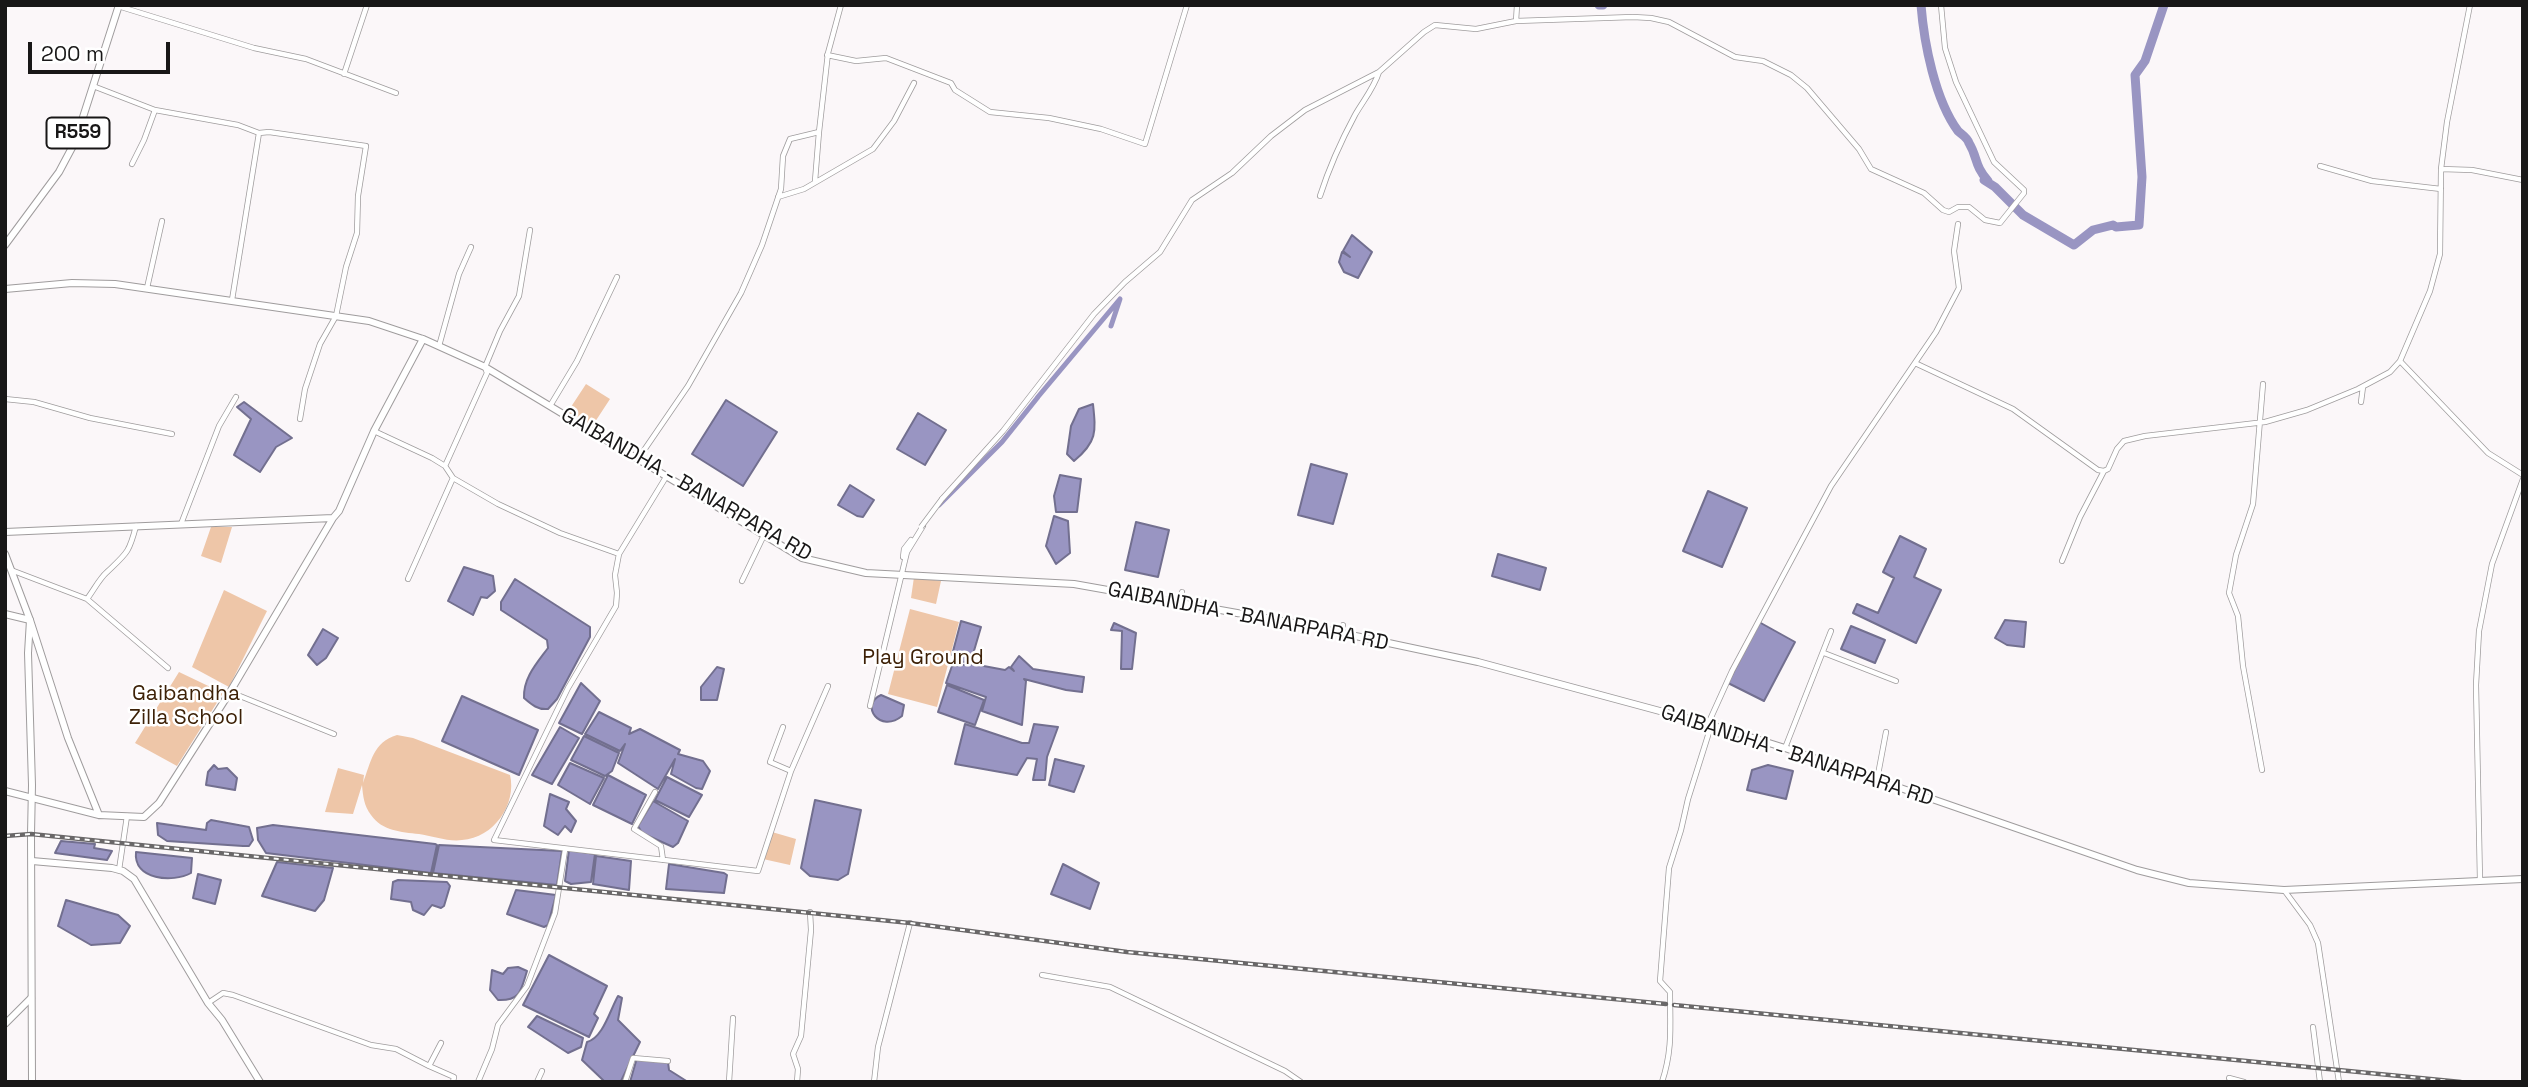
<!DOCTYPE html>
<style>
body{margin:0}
#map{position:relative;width:2528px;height:1087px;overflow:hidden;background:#fbf7f9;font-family:"Space Grotesk",sans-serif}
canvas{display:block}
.frame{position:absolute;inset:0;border:7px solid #181717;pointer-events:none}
.scale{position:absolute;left:28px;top:42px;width:142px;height:32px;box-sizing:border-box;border:4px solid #181717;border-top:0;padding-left:9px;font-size:21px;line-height:24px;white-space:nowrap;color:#181717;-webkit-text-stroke:5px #fff;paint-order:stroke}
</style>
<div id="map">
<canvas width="2528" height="1087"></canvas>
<div class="frame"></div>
<div class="scale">200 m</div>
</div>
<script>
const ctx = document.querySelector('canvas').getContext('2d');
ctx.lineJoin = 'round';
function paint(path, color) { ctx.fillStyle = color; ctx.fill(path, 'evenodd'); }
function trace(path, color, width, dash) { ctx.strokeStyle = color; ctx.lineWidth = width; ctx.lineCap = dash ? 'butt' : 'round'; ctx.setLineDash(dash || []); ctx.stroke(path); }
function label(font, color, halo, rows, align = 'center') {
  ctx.font = font + ' "Space Grotesk",sans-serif'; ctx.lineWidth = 5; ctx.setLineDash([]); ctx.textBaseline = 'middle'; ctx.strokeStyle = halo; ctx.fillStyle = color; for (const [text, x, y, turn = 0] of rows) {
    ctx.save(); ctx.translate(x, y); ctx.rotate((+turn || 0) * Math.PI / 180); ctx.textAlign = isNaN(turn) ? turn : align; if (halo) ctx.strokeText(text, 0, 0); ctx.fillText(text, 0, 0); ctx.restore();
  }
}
const green = new Path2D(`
 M586,384L610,399L593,425L589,422L586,426L567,413Z
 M211,527H232L221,563L201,556Z
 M914,577L941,581L936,604L911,598Z
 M224,590L267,611L229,687L192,667Z
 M910,609L959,622L937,707L888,694Z
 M179,672L223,693L177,766L135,743Z
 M397,735L413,738L510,775C517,804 494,838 462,840C449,842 432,836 419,834C401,832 382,831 371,815C364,806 363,796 362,785L353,814L325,812L338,768L364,775L363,783C371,762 373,742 397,735Z
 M772,832L796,839L790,865L763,859Z`);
const water = new Path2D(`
 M1352,235L1372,252L1358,278L1344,272L1339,262L1342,252L1350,257L1343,251Z
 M726,400L777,432L743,486L692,454Z
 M244,402L292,438L276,447L260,472L234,455L251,419L237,407Z
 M1093,404C1096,432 1097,442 1074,461L1067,454L1071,426L1079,409Z
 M918,413L946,430L925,465L897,449Z
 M1311,464L1347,474L1333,524L1298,515Z
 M1060,475L1081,479L1077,512H1056L1054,496Z
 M850,485L874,500L863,517L857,516L838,505Z
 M1708,491L1747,508L1722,567L1683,551Z
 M1054,516L1068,521L1070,553L1056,564L1046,546Z
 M1136,522L1169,530L1158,577L1125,570Z
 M1900,536L1926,549L1914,577L1941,590L1916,643L1853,613L1857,604L1878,613L1894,578L1883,572Z
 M1498,554L1546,568L1540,590L1492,576Z
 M464,567L493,576L495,591L487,598L481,597L473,615L448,601Z
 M515,579L590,627V637L557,699L548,709C538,710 532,705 524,698C523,678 537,663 548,648L547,640L501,610V602Z
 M2005,620L2026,622L2024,647L2007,645L1995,638Z
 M961,621L981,627L971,661L962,662L952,655Z
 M1759,622L1795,642L1764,701L1728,683Z
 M1114,623L1136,633L1132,669H1121L1122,631L1111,630Z
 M1851,626L1885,640L1875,663L1841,649Z
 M323,629L338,638L326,658L317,665L308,655Z
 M1019,656L1033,669L1084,677L1082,692L1066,690L1024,679L1026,681L1022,725L982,711L986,697L946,683L952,666L973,664L1005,670L1009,667L1014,671L1011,667Z
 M717,667L724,669L717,700H701V687Z
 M581,683L600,701L582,734L559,723Z
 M947,685L984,700L975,725L938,712Z
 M881,695L904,705L902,716C880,734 859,705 881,695Z
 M462,696L538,730L519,775L442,741Z
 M599,712L631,728L629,734L640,729L680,750L678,754L703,761L710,771L702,789L696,788L671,774L675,759L658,789L618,763L625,744L620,751L585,734Z
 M965,724L1022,743H1029L1034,724L1058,727L1047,757L1045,780H1033L1037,759L1027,758L1017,775L955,764Z
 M560,727L579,738L552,784L532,775Z
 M584,736L619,753L612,771L605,776L571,760Z
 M1055,759L1084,766L1074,792L1049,785Z
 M570,763L604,778L590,804L558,785Z
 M214,765L218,769L227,768L237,778L235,790L206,785L208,772Z
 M1768,765L1793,771L1786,799L1747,790L1752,770Z
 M608,775L646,795L632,824L593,805Z
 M667,777L702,795L689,817L655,800Z
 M550,794L569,802L566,809L576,821L571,832L565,826L558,835L544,826Z
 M815,800L861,810L848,874L838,880L810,876L801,868Z
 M653,801L688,821L678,843L673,847L642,833L638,826Z
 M211,820L249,827L253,840L249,846H243L167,841L158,835L157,823L206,830L207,823Z
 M273,825L435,844L437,845L431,873L266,853L258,840L257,828Z
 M61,841L95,844L94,848L112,851L107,860L55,853Z
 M439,845L562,851L557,885L433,873Z
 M569,850L595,854L591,882L571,884L565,881Z
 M136,852L192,858L191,873C173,883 133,880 136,852Z
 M596,856L631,861L629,890L593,884Z
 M277,862L333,868L324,900L315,911L262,896Z
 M669,864L724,873L727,875L724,893L666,889Z
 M1063,864L1099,883L1090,909L1051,894Z
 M198,874L221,880L215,904L193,898Z
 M398,880L447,882L450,886L444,906L441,908L432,905L424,915L413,910L411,902L391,899L393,882Z
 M516,890L556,895L548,925L544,927L507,914Z
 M66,900L118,915L130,926L120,943L91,945L58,926Z
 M549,955L607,986L594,1014L598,1018L589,1037L523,1005Z
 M518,967L527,971C521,990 521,1001 498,1000L490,990L492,970L503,974L508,968Z
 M618,996L622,998L618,1020L640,1042L621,1081H604L582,1060L587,1042C603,1038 610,1010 618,996Z
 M537,1016L583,1038L581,1047L568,1053L528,1027Z
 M637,1058L668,1062L669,1070L688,1082H630Z`);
const canal = new Path2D(`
 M1037,398L1120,299L1111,326
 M939,505L1002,442L1038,397`);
const river = new Path2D(`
 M1599,5H1603
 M1921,5C1924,43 1935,100 1958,131C1962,135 1967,137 1969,143C1978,158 1974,165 1988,181L1984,180L1995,187L2023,215L2074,245L2093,230L2113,225L2116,227L2139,225L2142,177L2135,75L2145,61L2164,5`);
const street = new Path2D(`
 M118,6L254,48L306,59L396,93
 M1516,21L1517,5
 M827,55L856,61L886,58L951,83L955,90L990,112L1049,118L1101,129L1145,144L1187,5
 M344,74L367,5
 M93,86L155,110L238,125L259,133L269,132L366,146L358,196L357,233L346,267L336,316L320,344L305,389L300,419
 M132,164L144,140L155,110
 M2320,166L2372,181L2441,189
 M2441,169L2472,170L2523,180
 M815,181L819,132
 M1320,196C1329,168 1341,141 1355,115C1363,101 1374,88 1379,72
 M778,197L804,189L873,149L894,121L914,83
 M147,288L162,221
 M232,300L259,133
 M439,346L459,274L471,247
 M2400,361L2488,453L2523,475
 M1915,363L2013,409L2098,470L2104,471L2108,469L2117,449L2124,441L2145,436L2265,422L2307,410L2358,389L2390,372L2400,361L2430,291L2440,254L2441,169L2447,122L2470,5
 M5,399L34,402L90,418L172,434
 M2361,402L2363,387
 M550,406L577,361L617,277
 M374,431L432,458L445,466L453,478L498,504L560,533L619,554
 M638,459L688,386L741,293L762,245L781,189L783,156L790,139L819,132L828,53L841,5
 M445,466L487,373L485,367L500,331L519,296L530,230
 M666,477L619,554L615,575L617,593L616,606L568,688L494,840L758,871L791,771L828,686
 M942,499L1003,431L1094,314L1125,282L1160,252L1192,200L1232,173L1271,136L1305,110L1379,72L1424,32L1435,25L1476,29L1516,21L1633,17L1651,18L1669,22L1735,57L1763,61L1791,75L1807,88L1859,149L1871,169L1924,193L1943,210L1949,212L1958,207H1969L1985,220L2000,223L2024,193V190L1994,162L1956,82L1945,48L1941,5
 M181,524L219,426L236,397
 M903,557L904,549L911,540
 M2062,561L2080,517L2104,471
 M11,570L87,599L168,668
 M408,579L453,478
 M742,581L764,535
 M87,599C94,590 99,579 107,572C127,553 129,553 136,526
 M1179,602L1182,592
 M1340,633L1343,625
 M1824,653L1896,681
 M230,692L334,734
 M870,706L907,552L923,526
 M1708,724L1732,671L1831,486L1936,332L1959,288L1954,251L1958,224
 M783,727L770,762L791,771
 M1785,748L1831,631
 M2262,770L2243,666L2238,616L2229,593L2236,555L2253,504L2263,384
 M1877,780L1886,732
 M655,792L634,829L661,846L663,860
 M119,870L127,816
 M2480,881L2476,685L2479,631L2492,564L2523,479
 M2284,890L2310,925L2318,943L2339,1082
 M1042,975L1110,987L1285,1071L1301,1082
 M208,1003L223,993L233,995L371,1045L396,1049L429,1066L441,1043
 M2313,1027L2320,1082
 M429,1066L454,1077L453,1082
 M2229,1078L2244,1082
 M478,1082L492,1049L498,1025L527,986L555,913L565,850
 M537,1082L542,1071
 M625,1082L633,1058L668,1061
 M729,1082L733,1018
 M797,1082L798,1069L793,1054L801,1036L811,930L810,912
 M874,1082L878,1047L910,923
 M1662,1082C1673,1049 1670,1025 1670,992L1660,981L1669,868L1681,830L1688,799L1711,726`);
const secondary = new Path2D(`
 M5,289L72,283L115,284L369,321L423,339L485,367L802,558L866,573L1074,584L1299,624L1478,662L1708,724L1785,748L2137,870L2189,883L2284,890L2523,879
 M5,532L333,518L339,511L374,431L423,339
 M5,614L30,620L68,738L99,815
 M5,791L99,815L144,817L159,803L230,692L333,518
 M32,861L112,868L123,871L134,879L208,1003L222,1020L260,1082
 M5,1024L31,998`);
const primary = new Path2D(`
 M5,245L59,172L75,142L119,5
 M5,554L30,620L28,653L32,785L31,834L32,1082`);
const rail = new Path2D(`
 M5,836L31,834L910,923L1127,952L1666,1004
 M1674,1005L2461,1082`);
const streetBridge = new Path2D(`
 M921,527L942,499`);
const shields = [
 [78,133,63]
];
const shieldNames = [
 ["R559",78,133]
];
const streetNames = [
 ["GAIBANDHA - BANARPARA RD",686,485,30],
 ["GAIBANDHA - BANARPARA RD",1248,617,11],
 ["GAIBANDHA - BANARPARA RD",1797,756,18]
];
const parkNames = [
 ["Play Ground",923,658],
 ["Gaibandha",186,694],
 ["Zilla School",186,718]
];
paint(green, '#eec6a8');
paint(water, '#9995c2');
trace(water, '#726f8f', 2);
trace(canal, '#9995c2', 5);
trace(river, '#9995c2', 9);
trace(street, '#9f9c9d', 6);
trace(secondary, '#9f9c9d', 8);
trace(primary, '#9f9c9d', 8);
trace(street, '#fff', 4.5);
trace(secondary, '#fff', 6);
trace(primary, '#fff', 6);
trace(rail, '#696768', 4.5);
trace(rail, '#fff', 2, [5]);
trace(streetBridge, '#9f9c9d', 6, []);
trace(streetBridge, '#fff', 4.5);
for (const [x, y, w] of shields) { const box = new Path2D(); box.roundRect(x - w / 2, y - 15.5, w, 31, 5); ctx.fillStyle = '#fff'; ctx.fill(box); trace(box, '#181717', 2); }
label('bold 19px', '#181717', null, shieldNames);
label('21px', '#181717', '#fff', streetNames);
label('21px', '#3d2107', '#fff', parkNames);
</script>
